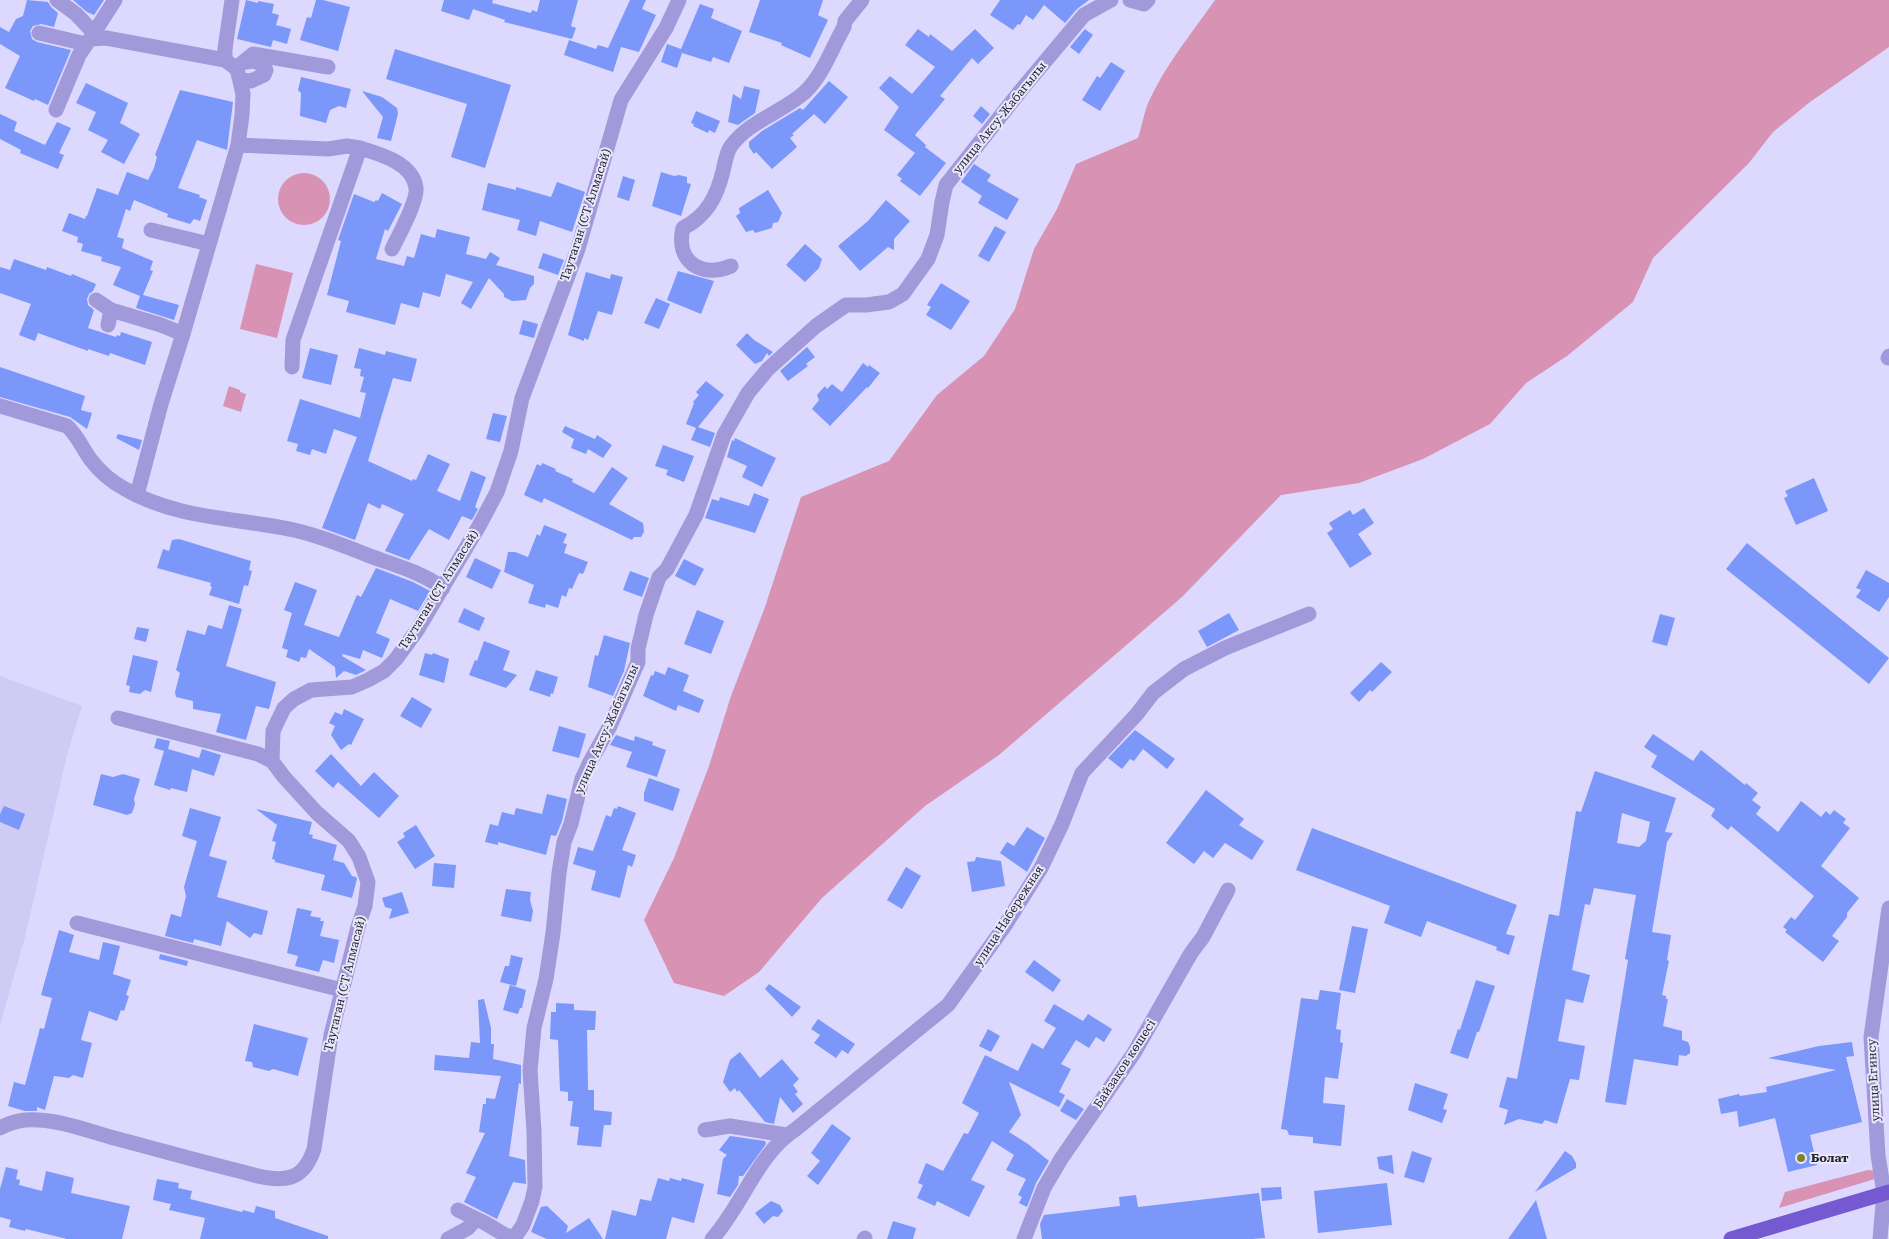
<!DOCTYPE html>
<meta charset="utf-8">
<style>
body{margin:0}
canvas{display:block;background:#dcd8fe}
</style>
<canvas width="1889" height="1239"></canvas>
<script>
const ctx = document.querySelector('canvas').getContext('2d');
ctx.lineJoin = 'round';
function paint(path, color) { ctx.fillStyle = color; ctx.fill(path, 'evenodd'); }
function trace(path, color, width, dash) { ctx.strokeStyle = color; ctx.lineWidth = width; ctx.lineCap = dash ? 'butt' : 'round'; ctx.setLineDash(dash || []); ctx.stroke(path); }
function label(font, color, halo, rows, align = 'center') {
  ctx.font = font + ' "Roboto Serif",serif'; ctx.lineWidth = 4; ctx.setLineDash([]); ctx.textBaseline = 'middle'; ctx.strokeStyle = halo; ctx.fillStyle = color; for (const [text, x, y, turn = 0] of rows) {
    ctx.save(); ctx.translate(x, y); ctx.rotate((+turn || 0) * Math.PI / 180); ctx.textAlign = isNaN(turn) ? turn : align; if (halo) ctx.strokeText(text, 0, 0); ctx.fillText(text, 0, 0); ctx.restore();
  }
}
const built = new Path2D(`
 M0,676L82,706L67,755L25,937L0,1025Z`);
const green = new Path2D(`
 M1215,0H1889V47L1810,102L1773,132L1749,163L1653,258L1633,302L1567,356L1526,383L1490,424L1423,459L1359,483L1281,495L1182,597L999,755L925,806L822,898L759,972L724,996L674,983L644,920L674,858L709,766L731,696L765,607L801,497L889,461L937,395L984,356L1015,309L1034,249L1057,209L1076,164L1138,138C1142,126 1144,112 1149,101C1166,64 1192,33 1215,0Z
 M278 199a26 26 0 1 1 52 0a26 26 0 1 1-52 0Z
 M256,264L293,273L277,338L240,329Z
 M229,386L240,390V392L246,394L241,412L223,406Z
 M1868,1170L1876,1171L1875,1179L1779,1208L1785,1192Z`);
const building = new Path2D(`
 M27,0L48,2L51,7L58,13L54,27L41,24L33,26L30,31L32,39L37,42L71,50L48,105L35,99L34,101L5,88L20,56L0,44V27L9,32L16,19L23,16Z
 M73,0H104L94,15L87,12Z
 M246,0L258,3V1L274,4L272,13L279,15L276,25L291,29L287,44L273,40L271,47L237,39Z
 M316,0H323L350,7L338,51L300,40L307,17L311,18Z
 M444,0H493L492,3L531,13L532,10L537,12L540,0H578L571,26L576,28L572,39L504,22L505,20L473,9L469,20L441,11Z
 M630,0H646L642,9L656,15L639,52L621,47L613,72L564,55L569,40L596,49L598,45L608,48Z
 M760,0H823L818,15L828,20L810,58L781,45L782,43L749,32Z
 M1000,0H1089L1077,9L1065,23L1044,5L1033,20L1026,15L1020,25L1018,24L1013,30L990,15Z
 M700,4L714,9L711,18L742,31L729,63L713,57L711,62L682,53L677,68L661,62L667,44L681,49Z
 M918,29L929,37L930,34L952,51L975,29L994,48L978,64L972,58L940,96L945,99L915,135L926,145L925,147L946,163L920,196L900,181L902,179L897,175L915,153L884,130L899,107L879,88L890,76L912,94L935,67L905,45Z
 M1085,29L1093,35L1079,54L1070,47Z
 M395,49L511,85L485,168L451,157L467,104L386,79Z
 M1111,62L1125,71L1100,111L1082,100L1097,76L1100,78Z
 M301,77L351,89L346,108L339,106L330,110L326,123L300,116L301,93L298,90Z
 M829,81L848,97L825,124L814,114L792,134L794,135L790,138L797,147L772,169L756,152L754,154L749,147V142L762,131L800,108L803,110Z
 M86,83L128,103L120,123L140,134L124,164L101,152L108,140L88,130L96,112L76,103Z
 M744,86L760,90L755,113L738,125L728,122L733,94L741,99Z
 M180,90L233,102L227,150L197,140L178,188L200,195L199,197L207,200L200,221L194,219L190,224L167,217L168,214L134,200L130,211L126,209L117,237L124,239L122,248L153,261L150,270L153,271L143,295L179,305L174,320L136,308L140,296L113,285L121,267L101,261L102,257L81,251L83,244L77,242L78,237L62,231L69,213L85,219L86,216H87L97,188L118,195L127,172L148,180L154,168L157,157L155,155Z
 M362,91L382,97L397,108L398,114L391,141L377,138L383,117Z
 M981,106L990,114L982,124L973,116Z
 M696,111L720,121L715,133L709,130L708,133L693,126L694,124L691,123Z
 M0,114L17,122L14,131L45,145L57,122L71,128L59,153L64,155L58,169L20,153L21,150L0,139Z
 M974,164L991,175L987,181L1019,199L1007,220L978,203L982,196L961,182Z
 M661,172L674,176L679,175L687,177V183L691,184L681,216L652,206Z
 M623,176L635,180L629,201L617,197Z
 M557,182L585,192L572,232L540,221L536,236L517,230L520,220L482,210L488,183L516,190V187L551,197Z
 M768,190L782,213L778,222L773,223L772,228L755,233L753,230L746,232L736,216L740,213L739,208Z
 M382,193L402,204L388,231L385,229L376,259L404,266L407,256L414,258L421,234L435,238L437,229L470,237L466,254L486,259L490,252L500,258L496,265L534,276V284L530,288L526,300L512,301L504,297V294L489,278L471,309L461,303L473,282L446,274L440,297L423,292L419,308L401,303L395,325L346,312L349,301L327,295L341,241L338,240L354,194L374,202L376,200L378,201Z
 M886,200L910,221L894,239V250L888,247L860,271L838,246L868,221Z
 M995,226L1006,232L989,262L978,256Z
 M805,244L822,259L819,268L805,282L786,265Z
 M543,253L564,260L558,275L538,268Z
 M14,259L46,270L47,267L71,276L72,274L96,284L93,291L89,294L87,299L88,305L94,310L88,328L116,337L117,335L120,336L121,332L152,342L145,365L110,353L109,356L88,349V351L38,333L35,341L19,335L31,304L0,293V267L10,270Z
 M678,271L714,281L701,314L667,300Z
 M586,272L610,279L611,274L623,277L612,315L598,311L588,340L584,338V341L568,335Z
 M941,283L970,301L951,330L926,315L931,307L927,305Z
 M656,298L670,304L659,329L644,323Z
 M523,320L538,324L534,338L519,334Z
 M747,333L754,340L773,352L769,356L767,353L762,361L755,364L736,345Z
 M807,347L815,357L806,364L808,366L788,381L780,371Z
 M310,348L338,355L331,385L302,378Z
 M359,348L385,355L386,351L417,359L411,382L393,378L368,461L412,481L413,479L416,480L428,454L450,464L437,491L460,501L471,471L486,477L475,507L478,509L472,520L462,516L449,540L429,529L409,560L385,551L404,514L382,504L380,509L368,503L355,540L322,528L357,437L334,429L326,454L312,449L310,455L296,451L298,444L287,441L300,399L360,418L366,393L360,392L364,377L360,376L361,369L354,368Z
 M863,363L868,367L869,365L880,373L868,388L867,387L830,426L812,409L819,400L817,395L825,386L827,389L832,384L842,392Z
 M0,367L85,396L81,410L92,413L87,429L70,417L0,397Z
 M706,381L724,395L698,427L715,433L710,447L691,440L696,428L686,424L694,403L693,402L699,395L696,392Z
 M493,413L507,416L500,442L486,439Z
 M565,426L595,439L597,435L612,445L603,458L588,449L586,454L571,448L574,439L562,432Z
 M118,434L142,440L139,450L116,438Z
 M735,438L776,458L762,487L742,477L747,466L727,457L732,440L734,441Z
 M663,445L694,456L684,482L666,475L668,470L655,466Z
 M542,463L556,469L555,471L573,479L572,482L594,493L612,467L628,478L609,504L643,523L644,532L641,537H634L632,540L544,498L542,503L524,495L537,464L541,466Z
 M1814,478L1828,511L1796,525L1784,498L1788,496L1785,491Z
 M754,493L769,499L755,533L705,518L712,499L719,501L720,497L749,506Z
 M1364,508L1374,523L1358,534L1372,554L1350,568L1327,533L1333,529L1329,523L1350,510L1353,515Z
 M544,525L567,534L563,543L567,544L564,553L588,562L583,574L579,573L572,589L569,588L566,597L562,595L558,608L546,604L545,608L528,603L534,585L504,572L508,552H515L528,557L537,534L540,536Z
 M179,539L251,561L249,570L252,571L248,586L244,585L239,604L209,595L212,587L210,586L211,583L157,568L163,549L169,551L172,540Z
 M1747,543L1889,658L1869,684L1726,569Z
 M475,558L501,570L492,589L466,577Z
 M684,559L704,569L695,586L675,576Z
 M376,568L413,582L430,591L418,611L390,599L376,633L390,639L382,658L363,650L360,659L343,654L342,656L366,670L356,675L344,671L336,678L335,667L309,649L306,658L301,657L299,662L286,657L288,650L282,648L292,613L284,610L295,582L317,590L304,625L339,637L357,595L361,597Z
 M1866,570L1889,583V597L1879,612L1856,597L1861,590L1856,588Z
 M630,571L649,578L642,597L623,590Z
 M229,605L242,609L226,666L276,682L269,709L256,706L246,740L216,732L221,714L193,709V701L176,697L175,692L180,673L176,670L187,630L205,635L208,625L222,629Z
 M464,608L485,618L479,631L458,622Z
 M697,610L724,621L711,654L684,644Z
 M1229,613L1239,630L1207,647L1198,631Z
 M1660,614L1675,618L1667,646L1652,642Z
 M137,627L149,629L146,642L134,639Z
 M604,635L630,643L624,671L613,696L588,687L595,655L598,656Z
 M484,641L510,651L503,670L517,675L506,688L469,675L475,660L477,661Z
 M425,653L432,655L433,653L449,659L444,683L419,675Z
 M133,655L158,661L151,692L145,690L140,694L129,692L130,686L126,685Z
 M1381,662L1392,672L1372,692L1370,690L1359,702L1350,693Z
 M668,667L689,675L683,691L704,700L699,713L678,705L676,711L643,696L651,675L653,676L655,671L665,675Z
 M536,670L558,677L553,694L551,693L550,697L529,690Z
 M412,697L432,709L421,728L400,716Z
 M344,709L364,719L351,745L349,744L341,750L331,735L335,726L329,723L335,712L342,715Z
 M559,726L586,734L579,758L552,751Z
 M1135,730L1175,759L1167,769L1143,749L1134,761L1130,759L1122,769L1108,758Z
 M1653,734L1693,761L1701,750L1745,785L1746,783L1758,793L1752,800L1761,807L1756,814L1778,832L1801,801L1821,817L1826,811L1830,815L1834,810L1846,819L1843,823L1850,828L1821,866L1859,898L1847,913V917L1832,936L1839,941L1823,962L1785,932L1787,930L1783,927L1791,917L1795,920L1814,896L1731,826L1728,830L1711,816L1715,809L1651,767L1657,756L1644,747Z
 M616,735L634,741L635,736L653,742L652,745L666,750L657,777L626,767L632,752L610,745Z
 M157,738L170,741L168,749L199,758L202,749L221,755L214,776L192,769L187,792L171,788L170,790L154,785L164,751L154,748Z
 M331,754L361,786L374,772L399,796L379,818L338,782L333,788L315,771Z
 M1595,771L1676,798L1665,832L1673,833L1667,842L1652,932L1671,935L1667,960L1669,961L1662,995L1666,996V999H1668L1663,1026L1682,1031V1040L1688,1042L1690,1047V1053L1686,1056L1679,1055L1678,1066L1634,1059L1626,1105L1605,1102L1628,960L1625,959L1636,895L1594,888L1590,905L1585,904L1572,970L1590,975L1583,1003L1566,999L1558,1041L1585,1046L1579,1080L1570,1079L1557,1124L1545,1120L1542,1124L1519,1119L1504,1125L1508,1110L1499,1107L1507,1077L1517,1079L1549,914L1559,916L1576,811L1581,812ZM1622,813L1650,822L1646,841L1639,847L1617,843Z
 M101,774L113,777L123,774L140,779L134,799L135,804L132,813L127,815L93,805Z
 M649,778L680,789L673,811L644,801V793Z
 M1206,790L1244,819L1239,825L1264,841L1252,860L1225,843L1213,858L1204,851L1194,864L1166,843Z
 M547,794L567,799L562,821L556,836L551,835L546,855L498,842V845L485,842L490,824L498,826L502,812L514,815L516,808L542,814Z
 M4,806L25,814L19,830L0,822V814Z
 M618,806L636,813L622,850L636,855L632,867L628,865L620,898L591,890L596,871L573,864L578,847L593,851L606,815L611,817L614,808L617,809Z
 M190,808L221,817L209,856L227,861L217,897L268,911L262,935L254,933L250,938L227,921L221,946L194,939L193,943L165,936L171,914L181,917L186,896L184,887L197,841L182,836Z
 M256,809L312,822L309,834L313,835L312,838L337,845L333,860L344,863L352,876L356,877L357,879L352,898L321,890L325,875L275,862V860L272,859L276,842L272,841L277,825Z
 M416,825L435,856L415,869L397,842L405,837L403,833Z
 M1027,827L1045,838L1027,872L1000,853L1007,842L1014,846Z
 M1312,828L1517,905L1506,934L1515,936L1509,955L1496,950L1497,947L1427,921L1421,937L1384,923L1390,906L1296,870Z
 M976,857L1001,861L1005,886L972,892L967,862L975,861Z
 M434,863L456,865L454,888L432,886Z
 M906,867L921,876L902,909L887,900Z
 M506,889L531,892L530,900L533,911L531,922L501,916Z
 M402,892L409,913L389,919L392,909L385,907L382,898Z
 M297,908L312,911L310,916L321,918L320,921H324L320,936L339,940L334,963L323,960L319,972L295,966L298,956L287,953Z
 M1352,926L1368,929L1355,993L1339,990Z
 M59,930L74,935L69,952L99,960L103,942L120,946L113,974L131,980L126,995L129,996L124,1011L121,1010L117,1021L89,1011L81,1040L92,1043L83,1078L73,1075L69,1078L54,1076L45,1110L37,1107V1111H25L8,1106L14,1082L25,1085L40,1028L44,1029L52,998L41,995Z
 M160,954L188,961L187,966L159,959Z
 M511,955L523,958L516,986L500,982L505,966H509Z
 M1034,960L1061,980L1053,992L1025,972Z
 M1476,980L1495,986L1479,1032H1477L1468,1059L1450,1053L1458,1029L1460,1030Z
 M769,984L801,1007L792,1017L765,989Z
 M510,985L526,990L522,1008H520L518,1014L503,1010Z
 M1320,990L1341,993L1336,1029L1341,1030L1340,1042L1343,1043L1338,1079L1325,1077L1323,1103L1345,1105L1341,1146L1313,1143V1137L1289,1135L1287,1130L1281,1129L1301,998L1318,1000Z
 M484,999L491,1028V1044H494L493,1059L521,1065V1084L519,1083L509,1156L525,1160L526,1184L513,1182L497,1219L464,1202L476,1177L466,1173L485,1133L479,1132L483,1104H486V1098L495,1099L501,1076L434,1070L435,1055L469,1058L471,1042L480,1043L478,1000Z
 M556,1003L574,1004V1010L596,1011L595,1030H587L588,1090H594V1110L612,1112L611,1125H604L601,1147L577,1145L579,1127L570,1126L573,1101H568V1092L560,1091L558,1040L550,1039L551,1012H556Z
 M1054,1004L1083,1021L1088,1014L1112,1029L1104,1042L1096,1037L1089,1048L1076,1040L1061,1064L1071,1069L1059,1092L1065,1095L1059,1107L1009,1082L1021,1115L1009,1132L1028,1144L1049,1161L1036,1183L1027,1207L1019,1203L1022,1197L1018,1195L1026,1179L1006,1170L1014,1155L992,1141L971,1180L985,1186L969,1217L937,1201L935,1206L917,1198L923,1185L918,1183L926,1163L943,1171L964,1133L968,1134L979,1113L962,1103L985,1055L1018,1071L1032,1043L1043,1049L1056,1028L1044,1021Z
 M818,1019L855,1044L848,1054L842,1050L836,1058L814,1043L820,1035L811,1029Z
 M254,1024L308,1038L298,1076L273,1069L269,1071L253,1067L252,1062L245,1061Z
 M988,1029L1000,1036L991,1052L979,1046Z
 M1852,1042L1854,1056L1846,1057L1862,1122L1810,1135L1817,1165L1788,1172L1775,1118L1739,1127L1737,1111L1721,1114L1718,1099L1739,1094L1740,1096L1767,1092L1766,1087L1836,1070L1768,1058L1819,1046Z
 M740,1052L760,1078L782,1059L799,1079L793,1085L798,1092L795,1094L803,1104L793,1113L780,1097L774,1124L765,1122L739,1090L737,1092L735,1088L730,1092L723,1082L730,1060Z
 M1415,1083L1448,1094L1443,1109L1447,1110L1442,1123L1408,1110Z
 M1067,1099L1084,1109L1076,1120L1060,1111Z
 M832,1124L851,1138L818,1185L807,1176L820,1161L811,1153Z
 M730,1136L765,1141L766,1144L743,1176H739L738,1185L730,1197L717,1194L723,1159L727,1155L719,1150Z
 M1412,1151L1432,1158L1424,1183L1404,1177Z
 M1565,1151L1572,1156L1576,1163V1168L1535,1192Z
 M1392,1155L1394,1174L1379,1169L1377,1157Z
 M6,1167L18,1170L16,1179L20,1180L19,1185L42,1191L46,1171L74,1178L71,1193L130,1206L122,1239H67L26,1229L25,1231L9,1227L11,1220L0,1217V1189Z
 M658,1178L669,1181L670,1178L681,1181L682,1178L704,1184L694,1223L672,1217L666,1239H605L612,1210L636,1216L640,1199L651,1201Z
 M157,1179L179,1183L178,1188L192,1191L190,1199L242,1212L243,1210L254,1213L256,1206L275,1211V1218L328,1236V1239H200L205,1218L169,1210L171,1204L153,1200Z
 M1387,1183L1392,1225L1318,1233L1314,1191Z
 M1281,1187L1282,1199L1262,1201L1261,1188Z
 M1259,1193L1265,1238L1252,1239H1042L1040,1224L1044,1215L1120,1206L1119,1197L1136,1195L1138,1207Z
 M1536,1200L1547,1239H1508Z
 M771,1201L780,1205L783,1211L778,1217L773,1216L764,1224L755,1213Z
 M547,1206L568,1226L566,1233L589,1218L603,1239H547L531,1232L541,1207Z
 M893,1221L916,1228L913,1239H887Z`);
const street = new Path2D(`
 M57,0L76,14L94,33
 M232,0L225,49V60L237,69L243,94L242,115L238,145L328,149L347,146L360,148L293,340L292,367
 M1130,0L1144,4L1148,0
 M39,33L86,44
 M90,39L115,0
 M241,64L253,54L328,67
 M241,80L251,81L264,75L266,70L263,64L253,61L246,62
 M56,110L79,55L90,39L106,38L225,60
 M360,148C380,154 413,163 416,188C418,200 398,237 392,249
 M151,230L209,244
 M731,266C701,279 675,261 683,228C707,216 717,196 723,171C725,163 726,153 731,146C749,121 783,112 805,92C823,75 832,48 844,27L845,21L862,0
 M96,300L111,310
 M108,325L111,310L161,325L183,334
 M1888,358L1889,356
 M0,406L67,426C78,436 82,448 91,460C100,472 112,482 125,489C176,519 239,518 294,530C320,536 345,546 370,556C394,565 421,572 443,588
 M137,495L161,404L183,334L238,145
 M118,718L258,754L272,761
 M77,923L342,990
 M0,1128C7,1124 16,1121 25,1120C55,1118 86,1130 114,1138C156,1149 197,1161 239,1171C255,1175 275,1182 291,1177C304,1173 310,1161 314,1149L331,1035L358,927L365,906L368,882L359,857L349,841L317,813L284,777L272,761L273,731L284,708L294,699L311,690L352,687L368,680L384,671L396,659L418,629L479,526L497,492L511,451L522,398L578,249L621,100L666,28L679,0
 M705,1130L730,1126L786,1135
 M458,1210L485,1223L505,1235
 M448,1239L468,1228L476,1219
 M504,1239L505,1235L515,1237L523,1225L532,1201L535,1187L534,1131L530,1071L534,1028L546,979L553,933L559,873L564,842L571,824L582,779L590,762L610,726L638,662V649L646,615L659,577L667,569L696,515L724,435L748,393L768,369L816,326L846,305H866L889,302L903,294L928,259L937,235L942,202L946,185L1022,89L1084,15L1111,0
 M712,1239C743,1205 757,1154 796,1129L948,1005L1004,927L1041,868L1062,824L1082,773L1137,714L1153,693L1184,669L1225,648L1309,614
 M864,1239L865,1238
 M1024,1239L1044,1188L1061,1159L1134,1053L1191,953L1203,937L1228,890
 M1880,1239L1884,1193L1878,1155L1871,1037L1889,908`);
const primary = new Path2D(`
 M1731,1239L1889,1192`);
const markers = [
 [1801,1158,5,"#80812b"]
];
const streetNames = [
 ["улица Аксу-Жабагылы",1000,118,-51],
 ["Таутаган (СТ Алмасай)",586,215,-72],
 ["Таутаган (СТ Алмасай)",439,590,-58],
 ["улица Аксу-Жабагылы",607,729,-66],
 ["улица Набережная",1009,916,-57],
 ["Таутаган (СТ Алмасай)",345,984,-76],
 ["Байзақов көшесі",1125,1064,-57],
 ["улица Егинсу",1874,1080,-93]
];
const poiNames = [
 ["Болат",1811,1158]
];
paint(built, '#d0cbf5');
paint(green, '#d892b3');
paint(building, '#7b97f9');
trace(street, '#a299da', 15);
trace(primary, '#7559d0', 15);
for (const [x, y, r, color] of markers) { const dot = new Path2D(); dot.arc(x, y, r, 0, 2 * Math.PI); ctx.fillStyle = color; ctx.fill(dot); trace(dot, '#e9e8fb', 2); }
label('12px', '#262335', '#e9e8fb', streetNames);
label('bold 12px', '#262335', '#e9e8fb', poiNames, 'left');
</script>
